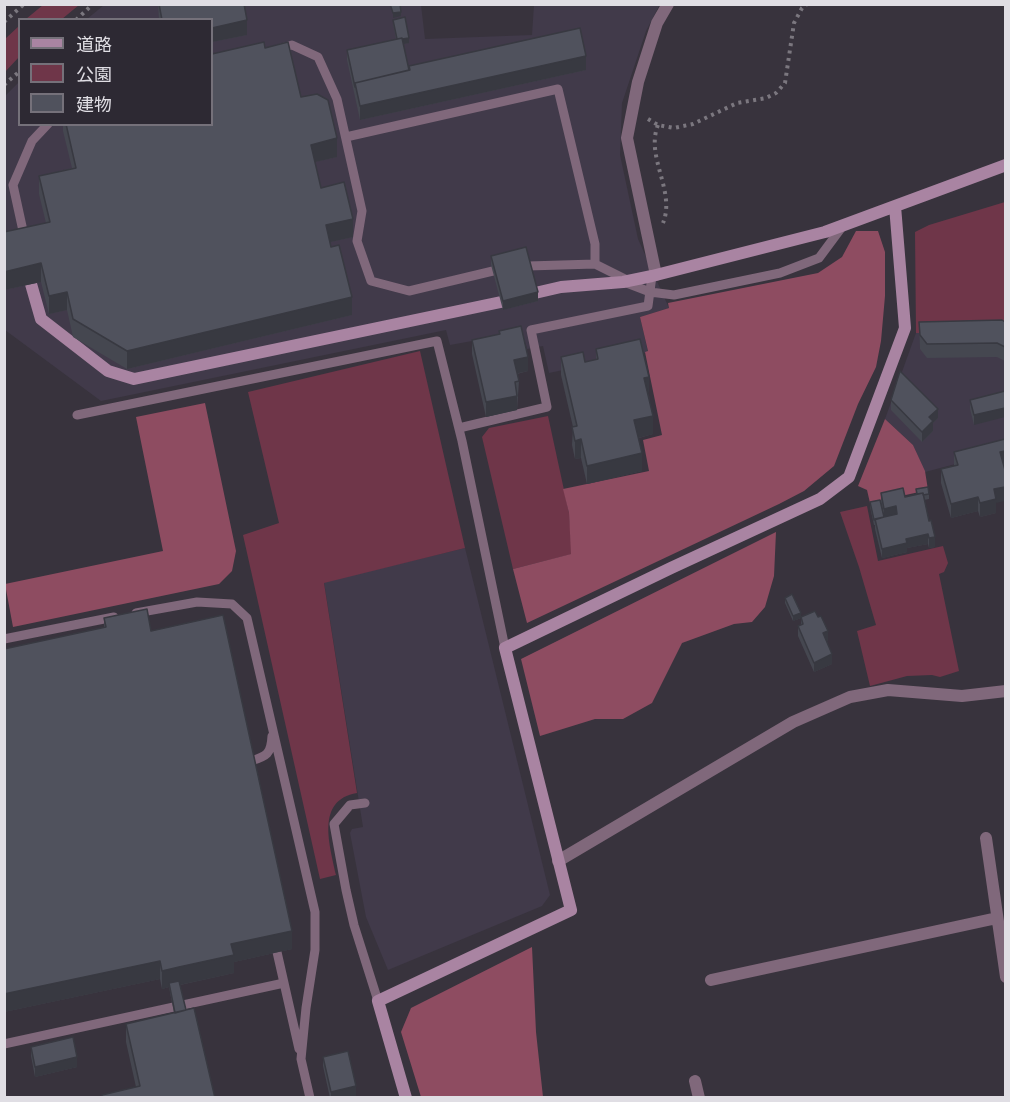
<!DOCTYPE html>
<meta charset="utf-8">
<style>
body{margin:0}
#map{position:relative;width:1010px;height:1102px;overflow:hidden;background:#38333d;font-family:"Source Serif 4","Noto Sans JP",serif}
canvas{display:block}
.frame{position:absolute;inset:0;border:6px solid #e0dee4;pointer-events:none}
.legend{position:absolute;left:18px;top:18px;width:195px;height:108px;box-sizing:border-box;background:#2d2933;border:2px solid #75717a;margin:0;padding:8px 10px;list-style:none;font-size:18px;color:#e0dee4}
.legend li{display:flex;align-items:center;gap:12px;height:30px}
.legend b{width:30px;border:2px solid #75717a}
</style>
<div id="map">
<canvas width="1010" height="1102"></canvas>
<div class="frame"></div>
<ul class="legend">
<li><b style="height:8px;background:#a984a2"></b>道路</li>
<li><b style="height:16px;background:#6f3649"></b>公園</li>
<li><b style="height:16px;background:#50525d"></b>建物</li>
</ul>
</div>
<script>
const ctx = document.querySelector('canvas').getContext('2d');
ctx.lineJoin = 'round';
function paint(path, color) { ctx.fillStyle = color; ctx.fill(path, 'evenodd'); }
function trace(path, color, width, dash) { ctx.strokeStyle = color; ctx.lineWidth = width; ctx.lineCap = dash ? 'butt' : 'round'; ctx.setLineDash(dash || []); ctx.stroke(path); }
const built = new Path2D(`
 M649,4L659,6L646,31L622,103L620,155L638,239L669,308L640,317L648,352L549,373L543,346L527,349L522,332L450,345L446,330L101,401L5,330V96L19,82L20,124H212V20L87,19L104,5H421L425,39L532,35L534,5Z
 M916,333H1002L1005,334V451L925,472L913,445L885,419Z
 M465,548L550,895L542,906L388,970L366,917L350,833L352,829L363,827L324,582Z`);
const green = new Path2D(`
 M43,5V4L79,5L62,19H26Z
 M19,26V57L5,72V39Z
 M1005,202V334L1002,333H916L915,232L929,225Z
 M420,351L465,548L324,583L357,793C315,800 330,846 336,875L320,879L243,535L279,523L248,392Z
 M548,416L569,513L572,554L513,569L482,437L489,428Z
 M867,506L878,561L943,546L948,563L944,572L939,574L959,671L940,677L932,675L907,676L870,686L857,631L876,625L859,567L840,512Z`);
const forest = new Path2D(`
 M856,231H878L885,252V296L881,341L876,367L858,404L834,466L804,491L779,504L527,623L513,569L571,554L569,513L563,489L649,471L643,440L662,435L645,352L648,351L640,317L669,308L668,303L818,273L842,257Z
 M205,403L236,551L232,571L219,584L13,627L5,584L163,551L136,417Z
 M885,419L913,445L925,471L928,490L870,503L867,490L858,486Z
 M776,532L774,576L765,607L752,622L734,624L682,643L652,703L623,719H595L540,736L521,659Z
 M532,947L536,1032L543,1097H421L401,1032L411,1008Z`);
const path = new Path2D(`
 M76,20L93,4
 M4,22L24,4
 M4,85L20,71
 M648,119L658,125L674,128L693,124L737,103L766,98L776,93L785,83L794,23L802,8L807,4
 M658,125C645,157 676,191 663,223`);
const lane = new Path2D(`
 M278,49L292,45L318,57L337,99L362,211L357,241L371,281L409,291L493,271
 M346,137L558,89L595,244V264
 M25,240L13,185L32,141L48,124
 M528,266L595,264L629,281
 M624,282L650,292L674,295L780,273L819,258L842,227
 M77,415L437,341L462,441L505,648
 M459,428L547,407L531,330L648,306L652,276
 M136,613L197,602L232,604L247,618L315,912V950L306,1008L301,1059L310,1098
 M4,639L114,617
 M251,761C267,756 271,754 272,736
 M365,803L350,805L334,824L346,890L354,925L378,1001
 M277,952L299,1049
 M4,1044L284,983`);
const street = new Path2D(`
 M656,275L627,138L638,82L657,23L668,4
 M986,838L1006,977
 M558,861L793,722L850,697L888,690L962,696L1006,691
 M711,980L997,918
 M695,1081L699,1098`);
const secondary = new Path2D(`
 M31,284L41,319L108,371L134,379L501,302
 M535,293L561,287L623,282L652,276L825,232L1006,165
 M406,1098L378,1001L571,910L505,648L671,568L820,499L849,477L905,328L895,206`);
const wall = new Path2D(`
 M158,4H244L247,35L212,42V20H159Z
 M393,20L409,43L403,44L409,70V66L586,70L360,120L347,60V50L396,39L393,24Z
 M265,48L301,97L337,157L315,162L321,188L353,237L330,242L352,315L127,369L73,337L67,310L49,314L41,282L4,290L46,223L39,194V176L72,168L63,131V124H212V54Z
 M491,256L538,301L503,310L491,265Z
 M919,322H1005V361L997,357L927,358L920,349Z
 M499,331L528,371L517,374L519,381L517,410L486,417L472,354V340L499,334Z
 M596,349L649,395L653,434L639,438L642,471L587,484L581,458L575,459L572,445L573,427L561,375V357L585,362L596,360Z
 M1005,391L974,425L970,409V400Z
 M891,400L938,418L933,423V431L922,442L891,410Z
 M954,452L1005,465H1004L996,503V513L980,517L978,511L951,518L941,483V469L954,466Z
 M916,489L929,494V499L924,500L935,547L929,548L928,544L907,548V552L882,558L875,529V525H874L870,507V502L884,517L881,502V493L905,497L916,494Z
 M785,598L801,618L793,621L785,603Z
 M801,617L828,641H827L832,664L814,672L798,636V626L801,625Z
 M104,618L151,631L292,949L234,962V973L180,985L186,1010L215,1098H102V1095L136,1087L126,1042V1024L174,1013L169,987L162,989L160,979L4,1012V649L104,627Z
 M31,1047L77,1067L35,1077L31,1056Z
 M323,1057L356,1096L349,1098H330L323,1066Z`);
const shadedWall = new Path2D(`
 M401,12V16L393,18V13Z
 M247,20V35L212,42V28Z
 M409,38V43L398,45V40Z
 M586,56V70L360,120V106Z
 M337,138V157L311,163V145Z
 M353,219V237L326,243V225Z
 M41,263V282L4,290V272Z
 M67,292V310L49,314V296Z
 M538,292V301L503,310V301Z
 M352,297V315L127,369V351Z
 M528,357V371L514,374V360Z
 M649,377V395L644,378Z
 M517,396V410L486,417V402Z
 M1005,408V417L974,425V415Z
 M938,409V418L933,423V431L922,442V432L929,417Z
 M653,416V434L634,439V420Z
 M581,439V458L575,459V441Z
 M1005,451V465L1000,466V452Z
 M642,453V471L587,484V466Z
 M1005,487V501L996,503V513L980,517V503L994,489Z
 M978,497V511L951,518V504Z
 M896,506V516L884,518V509Z
 M928,534V544L907,548V552L882,558V549L906,539Z
 M935,537V547L929,548V538Z
 M801,613V618L793,621V616Z
 M828,631V641L823,643V633Z
 M832,654V664L814,672V663Z
 M292,931V949L234,962V973L170,987L169,983V987L162,989V971L231,944Z
 M160,961V979L4,1012V994Z
 M77,1057V1067L35,1077V1067Z
 M356,1086V1096L349,1098H331V1092Z`);
const building = new Path2D(`
 M159,4H244L247,20L212,28V20H162Z
 M390,4H400L401,12L393,13Z
 M405,17L409,38L402,39V38L397,39L393,20Z
 M580,28L586,56L360,106L355,83L410,70L409,66Z
 M402,38L409,70L355,83V87L347,50Z
 M264,42L265,48L288,42L301,97L317,94L328,100L337,138L311,145L321,188L344,182L353,219L326,225L331,247L339,245L352,297L127,351L73,319L67,292L49,296L41,263L4,272V232L50,222L39,176L76,168L66,124H212V54Z
 M526,247L538,292L503,301L491,256Z
 M1002,320L1005,322V347L997,343L927,344L920,335L919,322Z
 M521,326L528,357L514,360L519,381L515,382L517,396L486,402L472,340L500,334L499,331Z
 M640,339L649,377L644,378L653,416L634,420L642,453L587,466L581,439L575,441L572,427L577,426L561,357L583,352L585,362L598,359L596,349Z
 M900,371L938,409L929,417L933,421L922,432L891,400Z
 M1005,391V408L974,415L970,400Z
 M1005,439V451L1000,452L1005,470V487L994,489L996,499L980,503L978,497L951,504L941,469L958,465L954,452Z
 M928,487L929,494L923,495V493L917,494L916,489Z
 M903,488L905,497L923,493L929,521L931,520L935,537L929,538L928,534L906,539L907,543L882,549L875,519L897,514L896,506L884,509L881,493Z
 M880,500L884,517L874,520L870,502Z
 M792,594L801,613L793,616L785,598Z
 M147,609L151,631L223,615L292,931L231,944L234,955L179,967L162,971L160,961L4,994V649L106,627L104,618Z
 M815,611L818,617L821,616L828,631L823,633L832,654L814,663L798,626L803,624L801,617Z
 M179,981L186,1010L175,1013L169,983Z
 M194,1008L215,1098H102V1095L140,1086L126,1024Z
 M73,1037L77,1057L35,1067L31,1047Z
 M348,1051L356,1086L331,1092L323,1057Z`);
paint(built, '#413a4a');
paint(green, '#6f3649');
paint(forest, '#8e4c61');
trace(path, '#7b777f', 4, [3, 4.5]);
trace(lane, '#80687b', 9);
trace(street, '#80687b', 12);
trace(secondary, '#a984a2', 12);
paint(wall, '#454750');
paint(shadedWall, '#383941');
paint(building, '#50525d');
trace(building, '#383941', 1.5);
</script>
